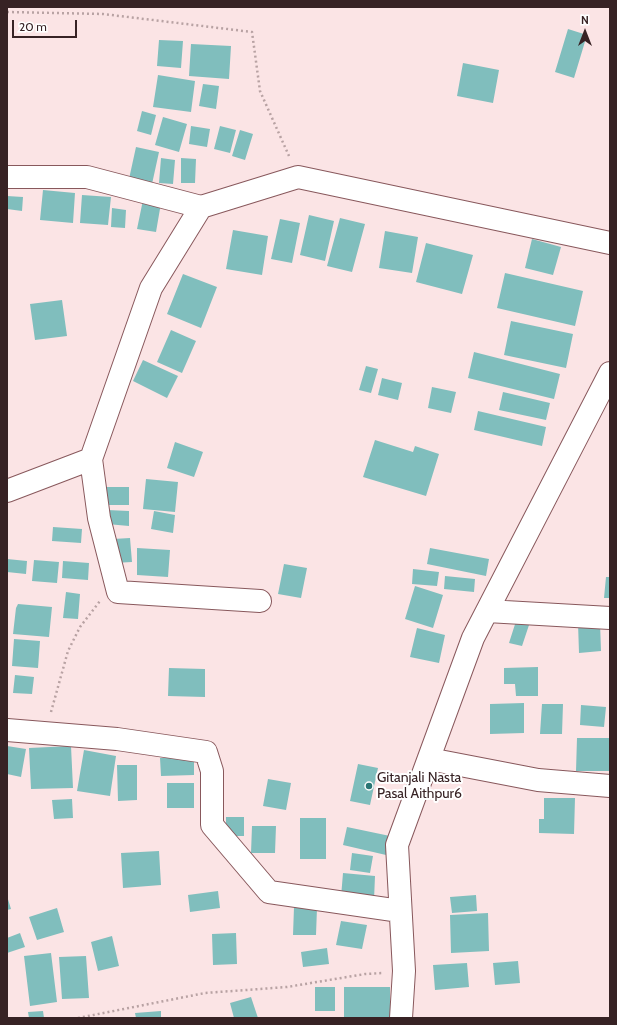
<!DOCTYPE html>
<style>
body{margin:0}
#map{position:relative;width:617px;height:1025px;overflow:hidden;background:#fbe4e5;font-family:Cabin,sans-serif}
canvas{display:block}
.frame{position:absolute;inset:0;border:8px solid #372224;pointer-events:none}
.north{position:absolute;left:565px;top:12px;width:40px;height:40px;-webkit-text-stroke:3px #fff;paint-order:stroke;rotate:0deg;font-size:11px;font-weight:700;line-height:16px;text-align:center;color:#372224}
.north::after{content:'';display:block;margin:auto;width:14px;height:18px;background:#372224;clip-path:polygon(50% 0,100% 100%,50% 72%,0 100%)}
.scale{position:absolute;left:12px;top:20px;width:65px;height:18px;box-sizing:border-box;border:2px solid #372224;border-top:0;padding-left:5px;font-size:12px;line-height:14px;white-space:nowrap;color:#372224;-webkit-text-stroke:3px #fff;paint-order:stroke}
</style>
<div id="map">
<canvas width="617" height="1025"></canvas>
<div class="frame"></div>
<div class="north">N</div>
<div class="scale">20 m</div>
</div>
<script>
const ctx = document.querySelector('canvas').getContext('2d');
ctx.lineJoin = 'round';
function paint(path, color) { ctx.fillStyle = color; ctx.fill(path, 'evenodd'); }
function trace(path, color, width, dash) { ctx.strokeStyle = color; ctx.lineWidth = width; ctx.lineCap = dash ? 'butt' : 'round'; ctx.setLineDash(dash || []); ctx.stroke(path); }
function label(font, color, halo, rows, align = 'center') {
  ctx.font = font + ' Cabin,sans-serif'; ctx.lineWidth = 4; ctx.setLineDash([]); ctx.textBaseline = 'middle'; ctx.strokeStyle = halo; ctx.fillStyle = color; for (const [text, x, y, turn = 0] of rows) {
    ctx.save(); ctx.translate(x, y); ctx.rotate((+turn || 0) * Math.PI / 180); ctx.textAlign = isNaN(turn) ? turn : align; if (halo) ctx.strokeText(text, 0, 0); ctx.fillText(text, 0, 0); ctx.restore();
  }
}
const building = new Path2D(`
 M568,29L587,35L574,78L555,72Z
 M159,40L183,41L181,68L157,66Z
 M191,44L231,46L229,79L189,76Z
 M463,63L499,70L493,103L457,96Z
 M158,75L195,81L191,112L153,107Z
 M203,84L219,86L216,109L199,106Z
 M142,111L156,115L151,135L137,131Z
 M163,117L187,124L179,152L155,145Z
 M191,126L210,129L207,147L189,144Z
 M220,126L236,130L230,153L214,149Z
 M240,130L253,134L245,160L232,156Z
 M136,147L159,152L152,184L129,179Z
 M161,158L175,160L173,184L159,183Z
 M181,158L196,159L195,183H181Z
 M43,190L75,193L73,223L40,220Z
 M82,195L111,197L108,225L80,223Z
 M7,196L23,197L22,211L7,209Z
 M143,200L161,203L156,232L137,229Z
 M112,208L126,210L125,228L111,227Z
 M309,215L334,221L325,261L300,255Z
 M340,218L365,224L352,272L327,266Z
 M280,219L300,223L292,263L271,259Z
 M233,230L268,236L262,275L226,269Z
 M385,231L418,237L412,273L379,268Z
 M532,239L561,247L553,275L525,268Z
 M426,243L473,255L462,294L416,282Z
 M505,273L583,291L575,326L497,308Z
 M183,274L217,287L201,328L167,314Z
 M62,300L67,336L35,340L30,304Z
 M511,321L573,334L566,368L504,355Z
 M171,330L196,341L182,373L157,362Z
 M474,352L560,374L554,399L468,378Z
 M143,360L178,376L167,398L133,381Z
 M366,366L378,369L371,393L359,390Z
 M382,378L402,383L398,400L378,395Z
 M432,387L456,392L451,413L428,408Z
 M503,392L550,403L546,420L499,410Z
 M478,411L546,427L542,446L474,430Z
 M375,440L413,452L415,446L439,454L426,496L363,477Z
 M175,442L203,452L194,477L167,468Z
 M146,479L178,482L175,512L143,509Z
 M106,487H129V505H106Z
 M107,510L129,511V526L107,524Z
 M154,511L175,515L173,533L151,529Z
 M53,527L82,529L81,543L52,541Z
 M130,538L132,562L114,563L113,539Z
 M137,548L170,550L168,577L137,575Z
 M430,548L489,559L486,576L427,564Z
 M7,559L27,561L26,574L7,572Z
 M34,560L59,562L57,583L32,581Z
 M63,561L89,563L88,580L62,578Z
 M284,564L307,568L301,598L278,594Z
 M413,569L439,572L437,586L412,584Z
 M445,576L475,579L474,592L444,589Z
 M606,577H610V598H604Z
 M415,586L443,595L433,628L405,619Z
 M66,592L80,594L78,619L63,618Z
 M18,604L52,607L49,637L13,634L16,608Z
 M517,618L530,622L522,646L509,643Z
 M600,622L601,651L579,653L578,623Z
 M417,628L445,635L439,663L410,657Z
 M14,639L40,641L38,668L12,666Z
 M538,667V696H516L515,684H504V668Z
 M169,668L205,669V697L168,696Z
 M15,675L34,677L32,694L13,693Z
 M524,703V733L490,734V704Z
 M542,704H563L562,734H540Z
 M581,705L606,707L604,727L580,725Z
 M577,738H610V771H576Z
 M7,746L26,749L21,777L7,774Z
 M71,746L73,788L31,789L29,748Z
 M84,750L116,756L110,796L77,791Z
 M194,757V775L161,776L160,758Z
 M358,764L378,768L370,805L350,801Z
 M117,765H137V800L118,801Z
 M268,779L291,783L286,810L263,806Z
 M167,783H194V808H167Z
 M544,798H575L574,834L539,833V819H544Z
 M72,799L73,818L54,819L52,800Z
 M226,817H244V836H226Z
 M300,818H326V859H300Z
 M252,826H276L275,853H251Z
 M347,827L390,836L386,855L343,845Z
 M159,851L161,885L123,888L121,853Z
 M352,853L373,856L370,873L350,870Z
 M343,873L375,876L374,900L341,897Z
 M218,891L220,908L190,912L188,895Z
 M476,895L477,911L452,913L450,897Z
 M7,896L11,909L7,910Z
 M294,907L317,908L316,935H293Z
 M57,908L64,932L37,940L29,917Z
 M488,913L489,951L451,953L450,915Z
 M341,921L367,925L362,949L336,945Z
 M20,933L25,947L7,953V938Z
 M236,933L237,964L213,965L212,934Z
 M112,936L119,966L98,971L91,942Z
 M327,948L329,964L303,967L301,952Z
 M51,953L57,1002L30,1006L24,956Z
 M86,956L89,998L62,999L59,957Z
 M518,961L520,983L495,985L493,963Z
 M467,963L469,987L435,990L433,965Z
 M315,987H335V1011H315Z
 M344,987H390V1018H344Z
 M251,997L258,1018H234L230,1003Z
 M43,1011L44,1018H29L28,1012Z
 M161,1011V1018H136L135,1013Z`);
const path = new Path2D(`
 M7,12L103,14L252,32L260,91L289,156
 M51,712L68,651L80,627L100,601
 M78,1018L205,993L287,987L365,974L383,973`);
const street = new Path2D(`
 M7,177H87L201,207
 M91,459L99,518L118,592L260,601
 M7,491L91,459L151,288L201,207L298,177L610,243
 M487,611L610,618
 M7,730L117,739L206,752L212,771V825L269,892L400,911
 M429,759L538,780L610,786
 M401,1018L404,971L397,845L473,638L610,373`);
const markers = [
 [369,786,4,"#2a7574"]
];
const poiNames = [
 ["Gitanjali Nasta",377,778],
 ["Pasal Aithpur6",377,794]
];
paint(building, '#80bebd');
trace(street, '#88585c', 24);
trace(path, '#b8a2a3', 2.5, [2, 3]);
trace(street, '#fff', 22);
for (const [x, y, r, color] of markers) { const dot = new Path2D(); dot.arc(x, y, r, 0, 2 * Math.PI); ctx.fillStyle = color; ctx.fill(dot); trace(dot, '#fff', 1.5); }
label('14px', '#372224', '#fff', poiNames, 'left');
</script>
